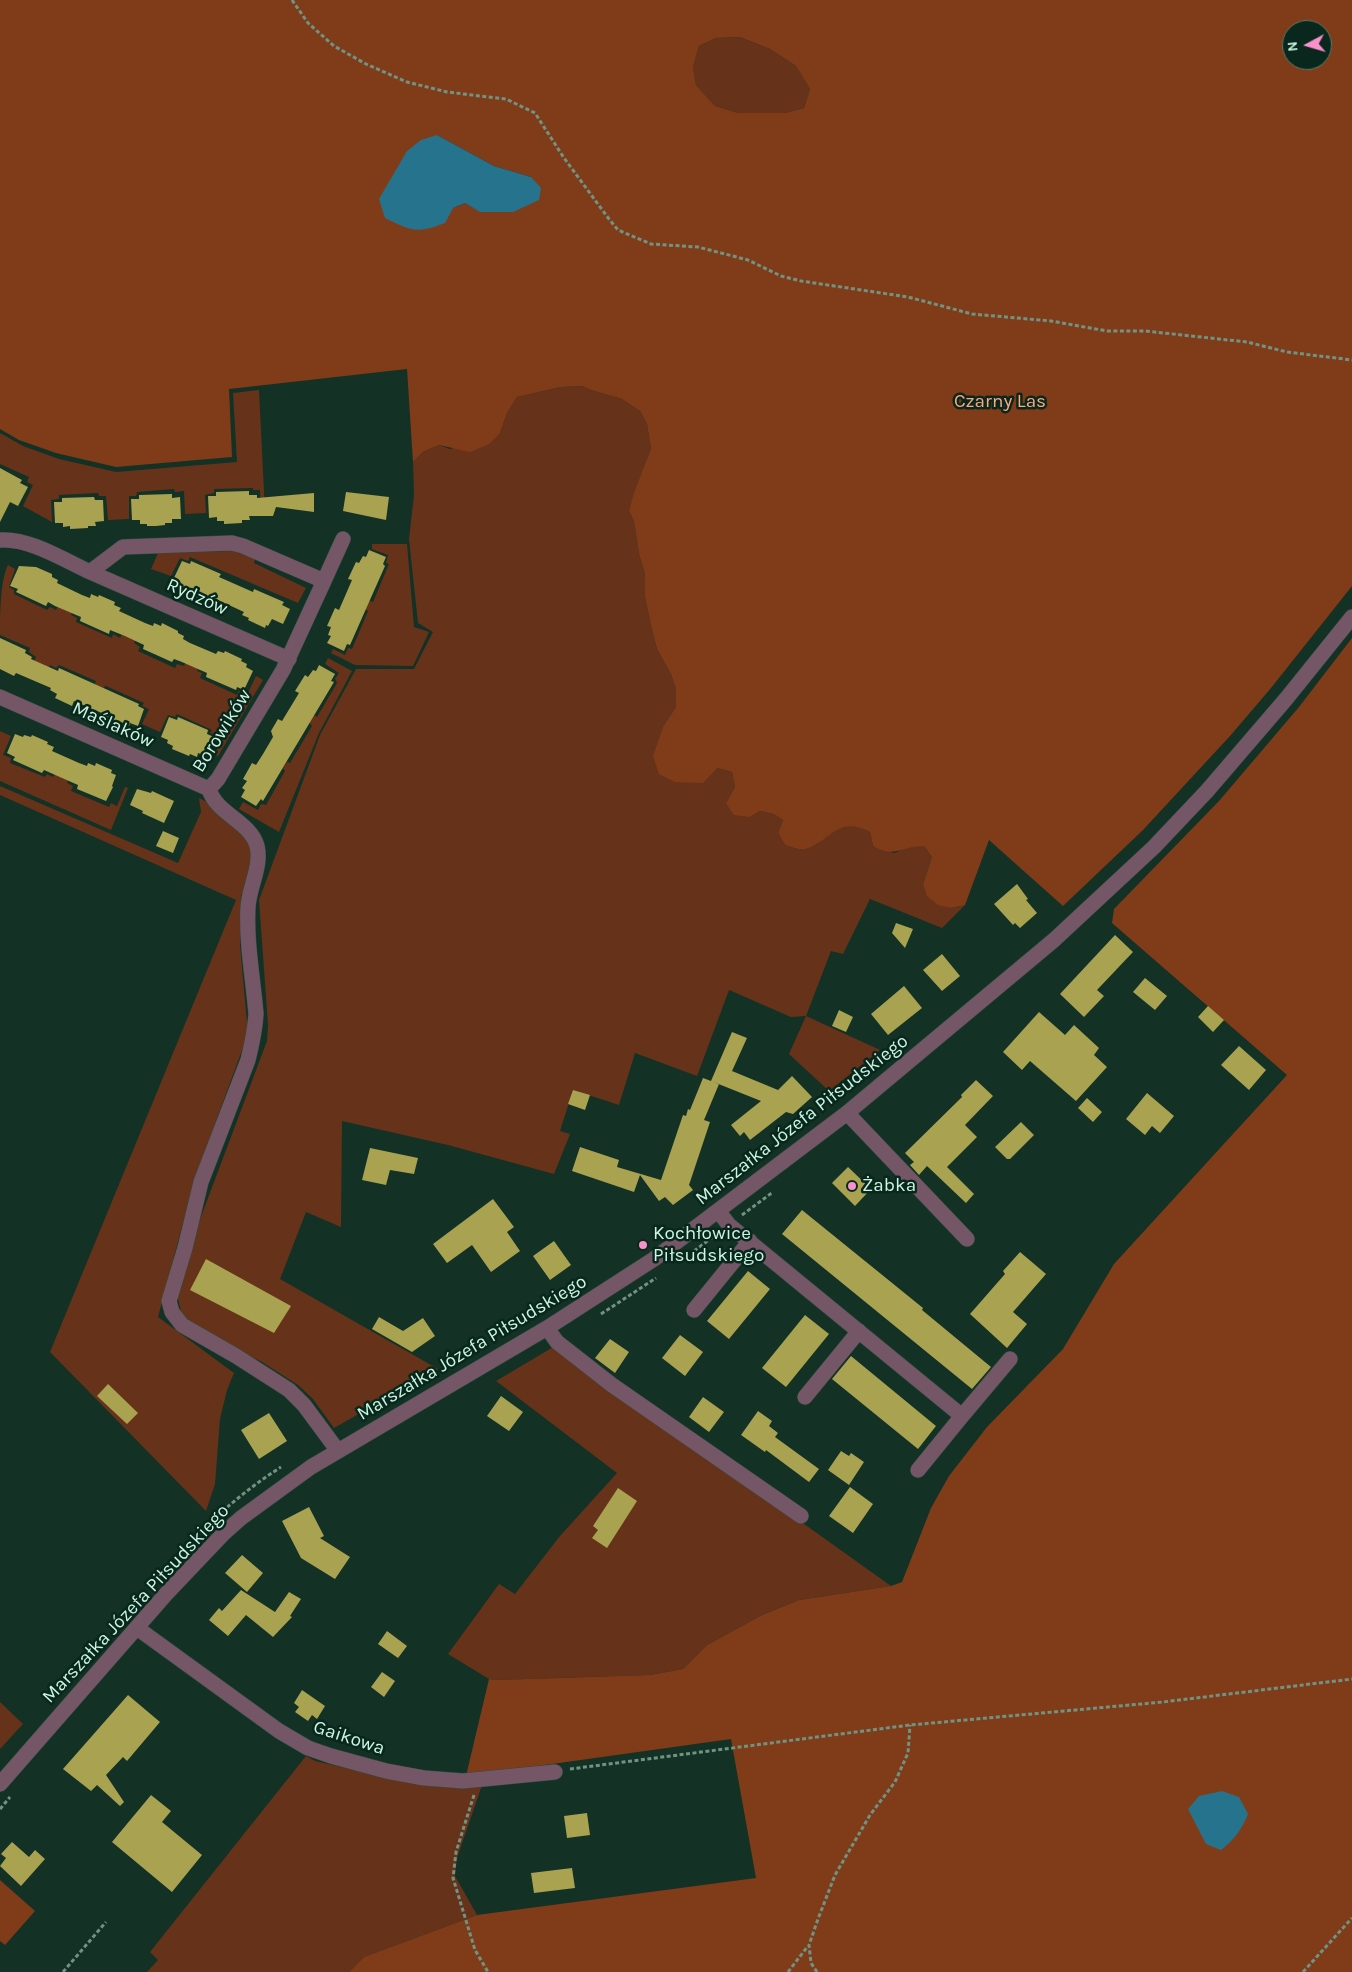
<!DOCTYPE html>
<meta charset="utf-8">
<style>
body{margin:0}
#map{position:relative;width:1352px;height:1972px;overflow:hidden;background:#133125;font-family:Karla,sans-serif}
canvas{display:block}
.north{position:absolute;left:1282px;top:20px;width:50px;height:50px;box-sizing:border-box;background:#09271c;border:1px solid #567a6b;border-radius:50%;rotate:264deg;font-size:14px;font-weight:700;line-height:20px;text-align:center;color:#caf6e2}
.north::after{content:'';display:block;margin:auto;width:18px;height:22px;background:#f890cc;clip-path:polygon(50% 0,100% 100%,50% 72%,0 100%)}
</style>
<div id="map">
<canvas width="1352" height="1972"></canvas>
<div class="north">N</div>
</div>
<script>
const ctx = document.querySelector('canvas').getContext('2d');
ctx.lineJoin = 'round';
function paint(path, color) { ctx.fillStyle = color; ctx.fill(path, 'evenodd'); }
function trace(path, color, width, dash) { ctx.strokeStyle = color; ctx.lineWidth = width; ctx.lineCap = dash ? 'butt' : 'round'; ctx.setLineDash(dash || []); ctx.stroke(path); }
function label(font, color, halo, rows, align = 'center') {
  ctx.font = font + ' Karla,sans-serif'; ctx.lineWidth = 5; ctx.setLineDash([]); ctx.textBaseline = 'middle'; ctx.strokeStyle = halo; ctx.fillStyle = color; for (const [text, x, y, turn = 0] of rows) {
    ctx.save(); ctx.translate(x, y); ctx.rotate((+turn || 0) * Math.PI / 180); ctx.textAlign = isNaN(turn) ? turn : align; if (halo) ctx.strokeText(text, 0, 0); ctx.fillText(text, 0, 0); ctx.restore();
  }
}
const green = new Path2D(`
 M740,37L770,49L796,66L810,89L804,108L785,113H738L715,106L696,85L693,67L699,46L716,38Z
 M584,386L591,390L622,399L640,411L647,424L651,449L629,511L634,521L639,554L645,574V597L652,630L657,649L671,674L676,689V707L664,725L717,768L732,772L735,787L726,803L750,817L760,811L774,814L783,820L778,833L785,845C792,848 802,851 809,848C834,837 839,815 870,832L873,846L894,853L911,846H924L932,857L923,884L951,908L965,905L942,928L870,899L843,954L831,951L806,1016L880,1050L829,1091L789,1054L806,1016L791,1017L729,990L697,1076L635,1053L619,1105L573,1090L560,1131L570,1134L554,1174L448,1145L342,1121L341,1227L306,1212L280,1279L438,1369L334,1428L313,1399L298,1385L262,1362L218,1340L182,1316L177,1294L196,1230L267,1041L268,1025L259,900L320,735L356,669H414L433,632L418,623L409,539L414,495L413,462L423,452L439,445L450,449L500,433L507,413L517,397L561,387Z
 M259,390L265,512H261L260,490H253V488L214,489V493L205,495L206,513L185,514L184,491L175,492L174,489L137,492L136,496H129V519L108,520L106,496H99L98,493L59,495V499L51,500L52,522L23,506L33,485L27,482L29,477L0,464V433L23,446L59,459L116,472L237,462L233,393Z
 M372,544H407L414,627L429,632L413,666L355,665L331,653L333,649L345,655L348,648L352,649L368,611L365,609L369,601L373,602L389,564L386,563L388,555L372,549Z
 M233,551L255,559L254,563L306,588L298,603L190,557L188,561L180,558L171,576L151,569L158,553Z
 M8,565L15,569L9,587L14,590V594L47,610L50,607L56,610L65,593L78,598L71,615L77,618L76,622L112,638L113,634L120,638L129,620L141,626L134,643L140,647L138,651L175,668L177,664L184,666L192,648L204,653L197,671L202,673L200,678L237,695L239,691L247,695L256,676L263,680L218,756L211,753L218,736L210,733L212,730L177,714L175,717L168,715L160,732L142,724L149,709L142,706L144,703L106,686L103,688L95,684L96,681L59,665L56,668L50,665L42,681L28,675L36,657L29,652L30,648L0,635C0,617 0,580 8,565Z
 M328,658L352,671L319,733L279,832L239,809L243,802L258,810L261,804L266,805L285,771L283,768L287,762L290,763L312,726L309,722L314,715L317,717L337,683L335,679L339,673L325,664Z
 M0,731L11,736L3,755L11,758L10,763L45,777L47,774L53,777L62,758L75,764L67,783L73,786L71,791L109,807L111,803L117,806L125,787L128,788L111,830L0,781Z
 M0,786L178,863L201,812L199,798L205,801L246,839C257,856 248,875 243,894L241,895L240,945L248,1034L195,1178L158,1317L234,1373L227,1390L220,1419L215,1484L206,1511L50,1352L236,900L0,795Z
 M555,1346L891,1586L799,1600L762,1615L707,1645L683,1669L650,1675L496,1680L489,1679L448,1654L499,1584L515,1594L560,1536L617,1473L496,1381Z
 M0,1702L23,1724L0,1749Z
 M306,1756L315,1761L395,1779L482,1785L457,1858L455,1876L477,1915L364,1957L349,1972H147L158,1960L150,1952Z`);
const forest = new Path2D(`
 M0,0H1352V586L1271,688L1230,736L1143,830L1063,906L989,840L965,905L951,908L938,905L927,896L923,884L932,857L924,846C900,846 896,859 873,846L870,832C839,816 834,837 809,848C802,851 793,848 785,845L778,833L783,820L774,814L760,811L750,817L734,815L726,803L735,787L732,772L717,768L703,783L675,782L659,774L653,756L664,725L676,707V689L671,674L657,649L652,630L645,597V574L639,554L634,521L629,511L634,493L651,449L647,424L640,411L622,399L591,390L583,386L561,387L517,397L507,413L500,433L489,444L470,452L439,445L423,452L413,462L407,369L229,389L232,457L116,467L56,453L19,440L0,429ZM1292,30H1322V60H1292ZM740,37L770,49L796,66L810,89L804,108L785,113H738L715,106L696,85L693,67L699,46L716,38ZM437,135L494,166L531,177L481,212L465,203L453,208Z
 M1352,638V1972H349L364,1957L477,1915L756,1878L731,1739L466,1776L489,1679L496,1680L650,1675L683,1669L707,1645L762,1615L799,1600L891,1586L902,1582L931,1508L949,1476L987,1427L1063,1349L1114,1264L1287,1075L1112,923L1114,909L1219,801L1299,707Z
 M0,1880L35,1911L5,1945L0,1941Z`);
const water = new Path2D(`
 M437,135L494,166L531,177L541,188L539,200L513,212H480L465,203L453,208L445,223C416,234 412,231 385,218L379,199L407,151L421,140Z
 M1222,1791L1239,1797L1248,1814C1242,1829 1234,1840 1221,1850L1206,1844L1188,1809L1199,1796Z`);
const building = new Path2D(`
 M0,468L22,480L20,483L28,487L18,506L10,502L0,522Z
 M249,491V495H257V498L314,493V512L276,507L273,516H249L250,520H242V523L224,524V521H217V517L209,518L208,496H216V492Z
 M346,492L389,497L386,520L343,511Z
 M172,494V498L180,497L181,519H172V523H165V525L156,526H147V524H140V520H132L131,499H139V495Z
 M94,497L95,500H103L104,521L95,522L96,526H88V528L70,529V526L63,527V523H55L54,502H62V498Z
 M369,550L386,557L383,564L385,566L350,645L347,644L344,651L327,643L331,636L328,635L331,627L327,626L335,608L339,610L352,580L348,579L356,562L359,563L363,556L366,557Z
 M182,561L190,564L191,561L221,574L219,577L253,592L254,589L284,602L282,605L290,609L283,624L272,619L268,626L266,625L265,628L248,620L249,618L242,615L244,612L218,600L211,597L209,600L203,597L202,600L185,592L186,590L179,587L181,583L173,580Z
 M19,566L36,567L52,574V577L58,580L57,583L82,595L90,598L91,594L98,597L99,595L115,602L114,605L121,608L119,611L145,623L153,626L154,623L161,626L162,623L178,631V633L184,636L183,639L190,643L216,654L218,651L224,653L225,651L242,659L241,661L247,664L246,667L253,671L244,690L237,687L236,690L206,677L207,673L182,662L174,659L172,662L143,649L144,645L125,636L110,630L109,634L80,621L81,617L55,606L48,602L46,606L16,592L18,589L10,586Z
 M0,638L26,650L25,653L32,657L31,659L58,671L59,668L139,704L138,706L144,709L138,726L130,723L129,726L121,722L119,726L102,719L104,714L74,701L72,706L55,698L57,694L50,690L51,688L16,673L14,676L0,669Z
 M319,665L335,674L331,681L334,682L263,801L261,799L256,806L241,797L245,790L242,788L247,781L243,779L252,763L256,765L263,754L273,737L271,731L278,719L282,721L299,693L295,691L305,675L308,677L313,670L316,671Z
 M169,717L177,720L178,717L208,730L207,734L214,737L206,756L198,753L197,757L190,754L189,756L172,749L173,746L167,743L168,740L161,737Z
 M15,734L23,737L24,735L31,737L32,735L48,742L47,744L54,747L52,751L79,763L87,766L88,763L95,766L96,763L112,770L111,773L116,775L112,786L113,787L106,801L77,789L78,785L44,770L42,773L13,760L15,757L7,753Z
 M137,789L151,793L152,791L174,801L164,823L142,813L143,811L130,805Z
 M163,831L179,838L173,853L156,846Z
 M1017,884L1028,899L1026,900L1037,913L1020,928L1015,923L1013,925L994,904Z
 M896,923L913,929L905,948L892,933Z
 M1115,935L1133,952L1097,990L1104,996L1084,1017L1060,994Z
 M942,954L960,976L942,991L923,970Z
 M1145,978L1167,996L1155,1010L1133,992Z
 M904,986L922,1008L888,1035L871,1014Z
 M1208,1006L1224,1020L1213,1032L1198,1017Z
 M839,1010L853,1017L846,1032L832,1026Z
 M1039,1012L1065,1035L1074,1025L1099,1048L1094,1055L1107,1067L1076,1101L1030,1061L1022,1070L1003,1052Z
 M732,1032L747,1038L732,1071L778,1090L792,1076L812,1097L793,1114L786,1112L750,1140L744,1132L740,1136L731,1125L761,1101L711,1081Z
 M1239,1046L1266,1070L1249,1090L1221,1065Z
 M703,1078L719,1084L704,1120L710,1122L689,1185L693,1190L673,1205L665,1197L659,1201L640,1175L634,1192L572,1171L580,1147L619,1160L617,1167L661,1180L683,1115L686,1116L688,1109L690,1110Z
 M976,1080L993,1096L965,1125L977,1137L947,1167L974,1194L966,1203L927,1166L919,1175L910,1165L914,1162L905,1153L962,1097L961,1095Z
 M573,1090L590,1095L585,1110L568,1104Z
 M1147,1093L1174,1116L1160,1133L1152,1126L1145,1135L1126,1119Z
 M1087,1098L1102,1112L1093,1122L1078,1108Z
 M1021,1122L1034,1135L1010,1159H1007L995,1147Z
 M370,1148L418,1158L414,1174L390,1170L386,1185L362,1180Z
 M848,1167L871,1189L855,1206L832,1183Z
 M493,1199L514,1227L507,1232L520,1251L491,1272L472,1245L447,1263L433,1244Z
 M802,1210L923,1308L922,1310L991,1367L972,1389L782,1234Z
 M554,1241L571,1265L550,1280L533,1256Z
 M1020,1252L1046,1274L1013,1312L1027,1324L1007,1348L970,1314L1005,1274L1003,1271Z
 M206,1259L291,1306L274,1333L190,1290Z
 M748,1271L770,1289L729,1339L707,1321Z
 M805,1315L829,1334L786,1387L762,1368Z
 M379,1317L403,1331L423,1318L435,1336L412,1352L372,1329Z
 M680,1335L703,1352L685,1376L662,1358Z
 M610,1339L629,1352L615,1373L595,1358Z
 M851,1356L936,1426L918,1449L832,1379Z
 M108,1384L138,1413L127,1424L97,1396Z
 M501,1396L523,1412L509,1431L487,1416Z
 M703,1397L724,1412L709,1432L689,1417Z
 M758,1411L772,1421L769,1426L778,1433L775,1437L819,1469L809,1482L766,1450L765,1452L741,1435Z
 M269,1413L287,1441L259,1459L241,1430Z
 M841,1451L849,1456L851,1453L864,1462L849,1485L828,1470Z
 M850,1487L873,1504L853,1533L829,1516Z
 M618,1488L637,1501L607,1548L592,1538L598,1530L593,1526Z
 M309,1507L324,1536L320,1538L350,1557L335,1579L301,1558L282,1521Z
 M242,1555L263,1573L247,1592L225,1573Z
 M241,1590L275,1612L289,1592L301,1599L290,1616L292,1617L273,1637L246,1615L228,1636L209,1620L219,1608L222,1611Z
 M387,1631L407,1646L398,1658L378,1644Z
 M382,1672L395,1681L384,1697L371,1687Z
 M302,1690L325,1706L317,1719L312,1715L308,1721L295,1712L299,1707L294,1703Z
 M128,1695L160,1722L127,1761L123,1757L106,1775L124,1802L120,1806L97,1785L91,1791L63,1769Z
 M151,1795L171,1811L162,1822L202,1855L172,1892L112,1842Z
 M587,1813L590,1835L567,1838L564,1816Z
 M12,1842L29,1857L35,1850L45,1859L21,1886L0,1866L6,1858L1,1854Z
 M572,1868L575,1888L534,1893L531,1873Z`);
const path = new Path2D(`
 M292,0L308,23L334,46L366,64L407,82L447,92L506,99L535,113L564,158L609,219L618,230L651,244L698,247L748,260L781,276L801,281L908,297L972,314L1051,321L1107,331H1145L1247,342L1287,352L1352,360
 M742,1215L773,1192
 M694,1251L717,1234
 M601,1314L656,1278
 M185,1548C214,1517 245,1490 281,1467
 M570,1769L910,1725L1163,1702L1352,1679
 M474,1795L456,1852L453,1878L475,1950L488,1972
 M0,1809L10,1797
 M63,1972L106,1922
 M788,1972L808,1946
 M817,1972L811,1963L809,1945L818,1919L835,1875L870,1815L895,1782L908,1753L910,1725
 M1303,1972L1352,1918`);
const minor = new Path2D(`
 M1,540C29,538 64,560 90,572L123,547L232,543L243,546L324,581L283,670L218,779L209,789C216,814 250,821 257,846C262,866 249,887 248,907C246,942 253,978 256,1014C255,1030 252,1044 248,1060L201,1182L185,1248L169,1301L172,1312L182,1325L236,1356L289,1390L304,1405L338,1451
 M90,572L289,659
 M324,581L343,539
 M0,697L209,789
 M847,1113L967,1239
 M719,1212L729,1225L962,1416L1010,1359
 M694,1310L750,1241
 M547,1328L557,1342L612,1385L801,1516
 M805,1397L859,1331
 M918,1470L962,1416
 M137,1628L279,1731L308,1748L331,1756L386,1771L424,1778L463,1781L555,1772
 M0,1784L166,1594L223,1534L241,1518L311,1467L547,1328L654,1259L847,1113L1054,940L1154,847L1207,791L1286,699L1352,617`);
const markers = [
 [852,1186,5,"#f890cc"],
 [643,1245,5,"#f890cc"]
];
const parkNames = [
 ["Czarny Las",1000,402]
];
const streetNames = [
 ["Rydzów",197,597,24],
 ["Maślaków",113,725,24],
 ["Borowików",222,731,-58],
 ["Marszałka Józefa Piłsudskiego",802,1120,-38],
 ["Marszałka Józefa Piłsudskiego",472,1348,-31],
 ["Marszałka Józefa Piłsudskiego",136,1604,-47],
 ["Gaikowa",349,1738,18]
];
const poiNames = [
 ["Żabka",862,1186],
 ["Kochłowice",653,1234],
 ["Piłsudskiego",653,1256]
];
paint(green, '#66331a');
paint(forest, '#803c19');
paint(water, '#26738e');
paint(building, '#a9a351');
trace(minor, '#2d4d3f', 16);
trace(path, '#6f9484', 3, [4, 2.5]);
trace(minor, '#755667', 15);
for (const [x, y, r, color] of markers) { const dot = new Path2D(); dot.arc(x, y, r, 0, 2 * Math.PI); ctx.fillStyle = color; ctx.fill(dot); trace(dot, '#09271c', 2); }
label('19px', '#f9a883', '#09271c', parkNames);
label('19px', '#caf6e2', '#09271c', streetNames);
label('19px', '#caf6e2', '#09271c', poiNames, 'left');
</script>
